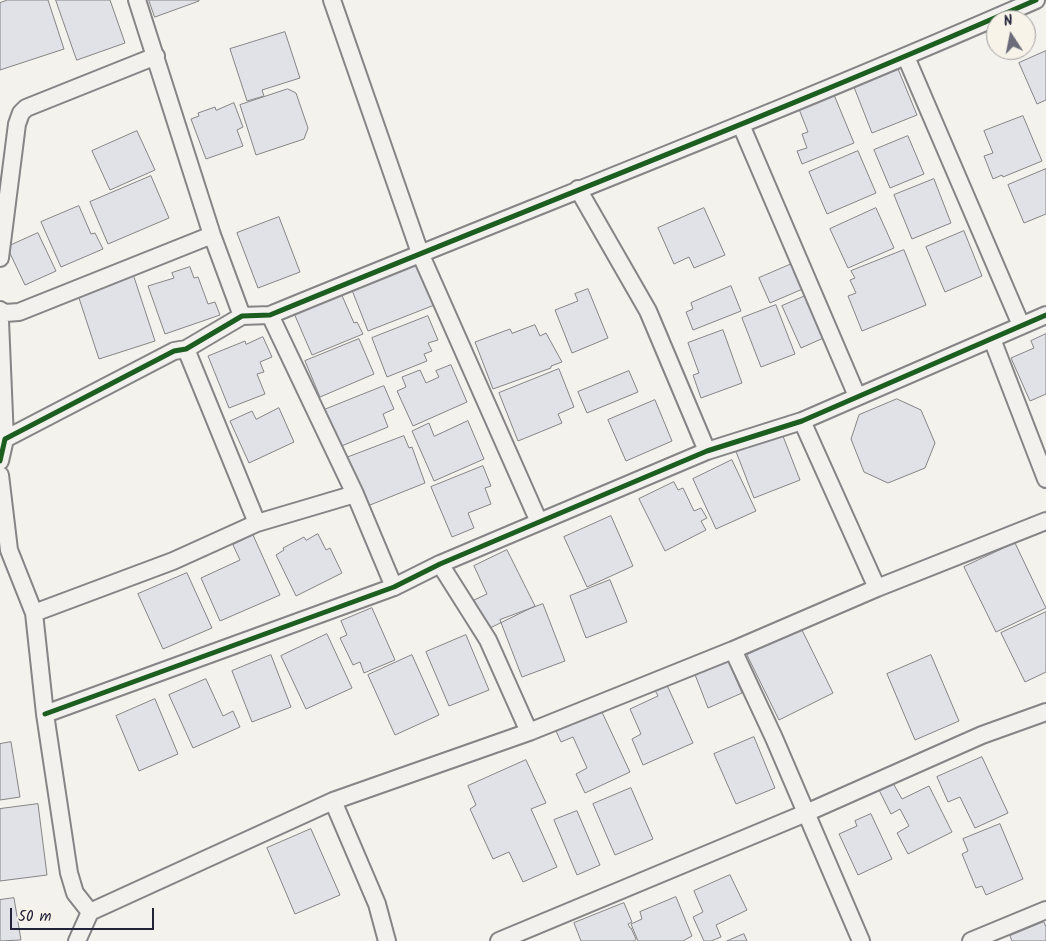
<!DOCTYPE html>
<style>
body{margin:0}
#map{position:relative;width:1046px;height:941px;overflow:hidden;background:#f4f2ec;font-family:Kalam,sans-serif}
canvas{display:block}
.north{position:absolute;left:986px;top:10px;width:50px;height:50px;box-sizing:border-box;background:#f7f3e8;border:1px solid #a29fa3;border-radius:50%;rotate:349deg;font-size:14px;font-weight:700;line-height:20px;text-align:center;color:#22223b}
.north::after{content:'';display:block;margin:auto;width:18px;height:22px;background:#6c6b79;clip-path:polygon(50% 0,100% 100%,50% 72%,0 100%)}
.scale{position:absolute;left:10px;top:908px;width:144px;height:22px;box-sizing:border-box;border:2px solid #22223b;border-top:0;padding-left:6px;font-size:15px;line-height:18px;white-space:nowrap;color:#22223b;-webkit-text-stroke:4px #f7f3e8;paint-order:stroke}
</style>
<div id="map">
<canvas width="1046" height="941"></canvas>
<div class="north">N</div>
<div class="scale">50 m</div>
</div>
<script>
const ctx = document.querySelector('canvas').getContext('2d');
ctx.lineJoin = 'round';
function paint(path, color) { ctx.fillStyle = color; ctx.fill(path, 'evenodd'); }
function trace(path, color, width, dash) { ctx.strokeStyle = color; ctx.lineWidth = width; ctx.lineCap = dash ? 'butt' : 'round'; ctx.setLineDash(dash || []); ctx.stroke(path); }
const building = new Path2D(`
 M8,0H48L64,49L0,70V3Z
 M56,0H110L125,43L77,60Z
 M149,0H199V1L155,17Z
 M285,32L300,78L262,90L264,96L247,101L230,49Z
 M1046,51V100L1037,104L1019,63Z
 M896,64L917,115L872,133L852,82Z
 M288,89L296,93L308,128L304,139L256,155L240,105Z
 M832,90L854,143L802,164L797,151L807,148L802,134L808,132L797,104Z
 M234,103L243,127L237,130L243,146L206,159L191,119L199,116L198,113L215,107L216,110Z
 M1023,116L1042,161L1003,177L1002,175L993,179L984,156L993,153L984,131Z
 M137,131L155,170L110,190L92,151Z
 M908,136L924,174L890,188L874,150Z
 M858,151L876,193L827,214L809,172Z
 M1046,169V214L1024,223L1008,185Z
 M151,176L169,218L108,244L90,202Z
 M934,179L951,223L912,239L894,195Z
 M79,206L91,234L95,233L103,249L61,267L41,222Z
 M704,208L725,255L694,268L689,257L674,264L658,228Z
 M876,208L894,248L848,268L830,229Z
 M279,217L300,272L258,288L237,233Z
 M964,231L982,276L945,292L926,247Z
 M38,233L56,271L25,285L7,247Z
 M904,250L926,305L862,331L848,296L856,293L850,280L855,278L851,271Z
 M419,259L437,304L368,331L350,285Z
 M794,263L805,288L770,303L759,278Z
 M190,267L194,278L198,277L208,304L215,302L220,315L165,334L148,286L174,278L172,273Z
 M133,274L155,341L99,359L77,292Z
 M731,286L741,311L693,330L686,312L693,309L691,303Z
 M588,289L608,338L572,353L555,310L578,301L575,294Z
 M340,291L354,323L357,322L363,334L312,355L293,311Z
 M810,294L828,336L801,348L782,306Z
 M776,305L795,354L761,367L742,318Z
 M428,316L438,340L428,343L432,351L424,354L427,361L387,377L372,338Z
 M535,325L540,336L546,333L562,362L551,366V368L493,389L475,342L510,329L512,333Z
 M723,330L742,383L701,398L693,375L699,373L688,343Z
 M1046,334V394L1030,401L1011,358L1034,348L1031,341Z
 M263,337L272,357L260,362L264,372L257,374L265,394L229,408L208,356L245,341L246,344Z
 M359,339L374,374L320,397L305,361Z
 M451,365L467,402L413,426L397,391L406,387L402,377L420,370L426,383L439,377L436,371Z
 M559,369L574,407L558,414L562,423L518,441L499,393Z
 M629,371L638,392L587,413L578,392Z
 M384,386L394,409L383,414L388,427L339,447L324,410Z
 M897,399L921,410L935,443L925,468L888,483L864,472L851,439L859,415Z
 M655,400L672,441L626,461L608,420Z
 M279,408L294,442L249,463L230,421L252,411L256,419Z
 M468,421L484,459L434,481L412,431L429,423L434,436Z
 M781,431L800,480L754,498L735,449Z
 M404,436L409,448L412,447L425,483L365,507L346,458Z
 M732,460L756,511L716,529L693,479Z
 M483,466L491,486L485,488L491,504L468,513L474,528L452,537L431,487Z
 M674,482L678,490L683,488L694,511L701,508L707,518L701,521L706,530L665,551L639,499Z
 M611,516L633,566L587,587L564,537Z
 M318,534L326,550L330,548L342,573L296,596L276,555L284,550L283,548L304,537L306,540Z
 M253,535L280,595L220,621L201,578L240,560L233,545Z
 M1015,543L1046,608L996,632L964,567Z
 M507,550L535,606L488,629L474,600L487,594L474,566Z
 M187,573L212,628L163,649L138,594Z
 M610,580L627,622L586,638L570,596Z
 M543,604L565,661L522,677L500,620Z
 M372,608L395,660L364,673L360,662L353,665L340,638L347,635L341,621Z
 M1046,612V672L1025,682L1001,633Z
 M801,628L833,693L779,720L747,655Z
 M327,634L352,688L306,709L281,656Z
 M466,635L489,690L449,706L426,652Z
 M271,655L291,707L252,722L232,671Z
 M412,655L439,715L395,735L368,675Z
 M931,655L959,721L915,740L887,674Z
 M727,658L742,693L708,708L694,672Z
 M206,679L223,716L233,711L240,727L193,748L169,695Z
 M667,685L693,743L643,765L632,739L641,734L630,709L658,696L655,690Z
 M155,699L178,754L139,771L116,716Z
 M601,710L630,772L585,793L576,774L587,768L573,737L561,742L556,731Z
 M754,737L775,788L736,804L714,754Z
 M11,742L20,797L0,800V744Z
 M982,757L1008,813L975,828L960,797L948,802L937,777Z
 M526,760L546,803L531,809L557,867L523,882L509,852L493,859L470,809L476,805L468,786Z
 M893,783L902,799L929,786L952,832L908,854L897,833L909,826L900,809L891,814L879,790Z
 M631,788L653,839L615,855L593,804Z
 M38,804L47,875L0,881V809Z
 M577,811L600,865L577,875L554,820Z
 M871,814L892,859L858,875L839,834L857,826L855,821Z
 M1000,824L1023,879L986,895L982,886L976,888L962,854L968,851L963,839Z
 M311,829L340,895L295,914L267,848Z
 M730,875L747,910L716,925L721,937L711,941H704L693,917L703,912L694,891Z
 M676,897L692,936L683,941H638L631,924L642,919L640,912Z
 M14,898L21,940L0,941V900Z
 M624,903L632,922L628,924L630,928H631L636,939L635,941H581L574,923Z
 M1044,922L1046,927V941H1012L1010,936Z
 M744,934L747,941H727Z`);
const street = new Path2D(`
 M137,0L212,235L242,316
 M332,0L420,253L539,522
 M906,57L1021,325
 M741,125L857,396
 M578,189L648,311L707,451
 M0,258L17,124L21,113L26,108L156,56
 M0,310L5,313L19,312L212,235
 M270,315L355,494L394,587
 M0,321L5,439
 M992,339L1046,479
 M186,349L257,523
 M802,421L877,588
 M0,461L5,439L174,351L186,349L242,316L270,315C525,210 783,111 1036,0
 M0,475L9,550L34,613L45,714L69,873L75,893L90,912
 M440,564L488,640L529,732
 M34,613L173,561L257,523L355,494
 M733,650L774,738L861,941
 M45,714L394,587L440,564L707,451L802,421L1046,315
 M333,801L377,904L387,941
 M77,941L90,912L333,801L529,732L733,650L877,588L1046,521
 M499,941L806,813L982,735L1046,712
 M971,941L1046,910`);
const cycleway = new Path2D(`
 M0,461L5,439L174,351L186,349L242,316L270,315C525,210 783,111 1036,0
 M45,714L394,587L440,564L707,451L802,421L1046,315`);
paint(building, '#e1e1e8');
trace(building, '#858486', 1);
trace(street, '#858486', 20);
trace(street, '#f2f1ed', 16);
trace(cycleway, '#1b5e20', 5);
</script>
